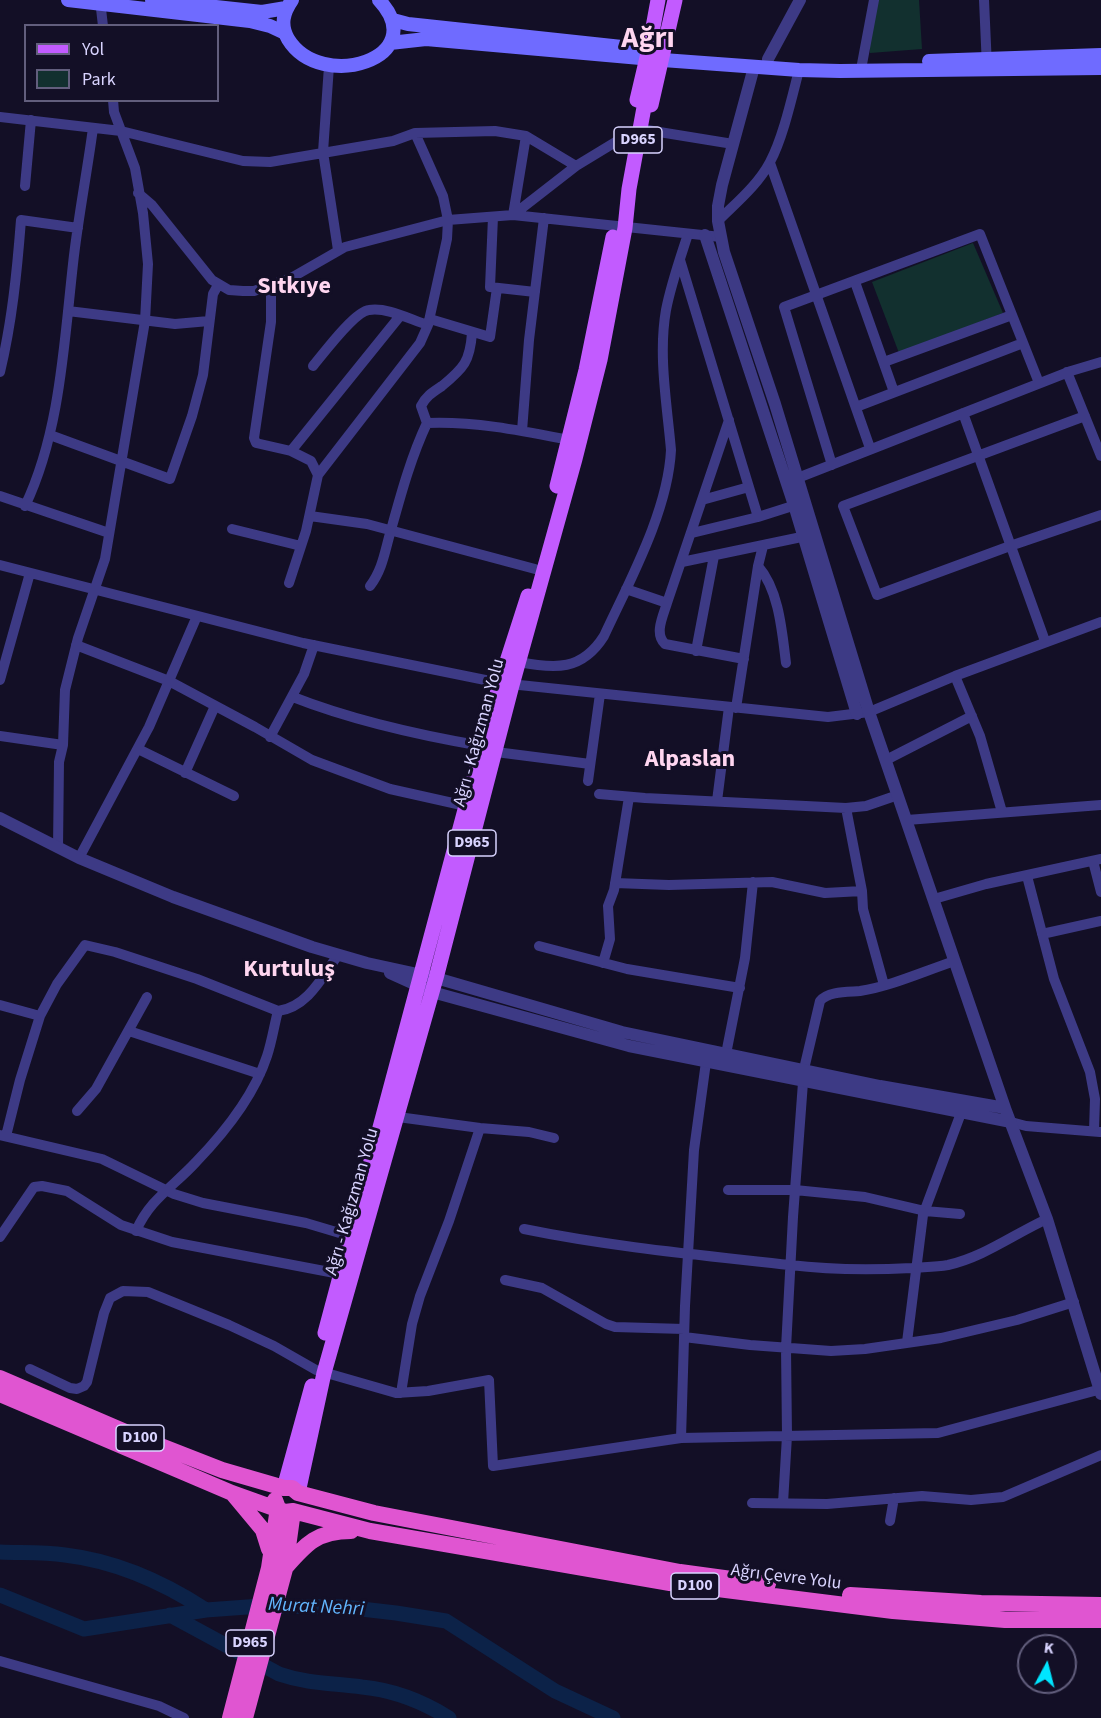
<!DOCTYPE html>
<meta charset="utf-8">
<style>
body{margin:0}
#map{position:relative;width:1101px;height:1718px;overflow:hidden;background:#130f26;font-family:"Source Sans 3",sans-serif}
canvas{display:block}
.legend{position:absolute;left:24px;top:24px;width:195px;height:78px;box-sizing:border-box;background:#130f26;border:2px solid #625e7d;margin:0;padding:8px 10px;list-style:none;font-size:18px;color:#d9d4ff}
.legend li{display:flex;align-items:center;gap:12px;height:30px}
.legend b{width:30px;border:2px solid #625e7d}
.north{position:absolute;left:1017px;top:1634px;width:60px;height:60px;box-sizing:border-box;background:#130f26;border:2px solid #625e7d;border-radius:50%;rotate:7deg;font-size:16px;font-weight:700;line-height:24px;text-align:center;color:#d9d4ff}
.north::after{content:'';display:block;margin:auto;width:21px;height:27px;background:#00e5ff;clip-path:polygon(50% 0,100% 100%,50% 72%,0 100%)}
</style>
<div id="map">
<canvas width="1101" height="1718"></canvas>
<ul class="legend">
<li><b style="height:8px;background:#c25bff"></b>Yol</li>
<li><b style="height:16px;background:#12302f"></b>Park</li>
</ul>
<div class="north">K</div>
</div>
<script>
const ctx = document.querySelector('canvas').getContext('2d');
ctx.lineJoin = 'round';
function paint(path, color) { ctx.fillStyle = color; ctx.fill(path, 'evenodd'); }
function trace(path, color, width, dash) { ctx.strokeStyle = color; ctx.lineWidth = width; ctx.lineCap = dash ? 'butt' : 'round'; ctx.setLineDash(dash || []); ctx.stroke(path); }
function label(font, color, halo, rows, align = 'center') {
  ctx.font = font + ' "Source Sans 3",sans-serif'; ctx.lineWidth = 6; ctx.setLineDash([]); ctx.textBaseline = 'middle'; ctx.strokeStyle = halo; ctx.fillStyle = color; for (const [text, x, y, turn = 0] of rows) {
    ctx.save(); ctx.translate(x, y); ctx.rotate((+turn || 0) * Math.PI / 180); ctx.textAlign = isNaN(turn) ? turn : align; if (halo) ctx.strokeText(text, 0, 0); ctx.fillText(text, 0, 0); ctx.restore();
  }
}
const green = new Path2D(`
 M878,0H919L922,49L870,53V22Z
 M973,243L1003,313L899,353L872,282Z`);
const river = new Path2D(`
 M0,1552C21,1553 43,1552 65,1555C116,1561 163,1582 206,1610
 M0,1595L84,1629L206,1610L261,1606L344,1607L396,1613L446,1621L555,1691L613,1718
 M170,1615L279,1674C308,1684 332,1683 362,1687C393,1690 422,1701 449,1718`);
const minor = new Path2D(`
 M100,0L103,26
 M984,0L987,67
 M862,64L874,0
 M329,66L323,152L338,250
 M0,117L121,131L243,161L270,162L393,141L415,133L495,131L526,136L576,166
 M647,130L733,144
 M770,163L870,448
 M25,186L31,120
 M138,193L152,205L212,280L229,290L243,291H254L291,278L345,247L448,220L513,215L721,237
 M513,215L576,166L632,132
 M513,215L526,136
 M493,217L490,287L535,292
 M718,221C736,203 758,185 770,162C783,138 792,97 799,70
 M680,260L758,517
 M855,282L894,392
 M271,286V322L254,438L256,443L291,451L311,461L318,475L306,531L289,583
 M68,311L175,324L209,321
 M430,319L490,337L497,288
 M884,362L1012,315
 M313,366C323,354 355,311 369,310C388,307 411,320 428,325
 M0,372C12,322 17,272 21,220L78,228
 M1067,372L1101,456
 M856,407L1023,343
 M963,413L1045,641
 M1085,416L843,506L877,595L1010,546L1101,515
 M729,420L667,603C663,616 654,634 665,644L744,659
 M427,423C475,421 523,431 569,440
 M522,431L529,340L544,218
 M50,435L170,479L192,416L203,375L213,294L218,285
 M291,451L400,316
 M832,465L784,307L980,234L1039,383
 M318,475L420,343L428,325L447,239L448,220L443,196L415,133
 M790,481L1071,371L1101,362
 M0,496L109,533
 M702,500L749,487
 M25,506C60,433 64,344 73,264C78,218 87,173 93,128
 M310,516L367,524L535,569
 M232,529L301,546
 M692,533L758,517L802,503
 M682,562L811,535
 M0,565L303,643L500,683L828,717L869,712L955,676L1101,622
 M758,566C779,590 782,631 786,663
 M370,586C383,569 385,550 391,530C401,494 411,457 427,423L421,406C426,396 433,392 442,386C464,368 470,361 472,333
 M626,589L667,603
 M76,645L169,681L255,727L312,760L390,789L466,806
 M696,651L714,556
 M519,662C555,669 582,671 604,636C630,580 668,511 671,450C667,404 658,355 666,310C671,284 680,259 688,234
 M955,676L980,736L1002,812
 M0,680L30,573
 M293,697C354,721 418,735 482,746
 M736,708L758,566L763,546
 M0,736L63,745
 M270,737L304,674L314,645
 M138,749L234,796
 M496,752L590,764
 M886,760L972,716
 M185,773L215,706
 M588,781L600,694
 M599,794L645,798L846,808L866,806L898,795
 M717,801L729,707
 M846,808L862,891L863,909L884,985
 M907,820L1101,805
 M58,848L59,762L63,745L65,690L78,638L105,559L145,321L148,264L143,213L135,168L114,112L113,100
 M79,858L149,727L197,616
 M1093,861L1101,892
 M1027,876L1054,979L1090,1072L1095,1099L1094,1131
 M615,883L669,885L772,882L825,893L862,891
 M934,899L986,884L1101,859
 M1042,934L1101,921
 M539,946L627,969L740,988
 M603,963L610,939L608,906L614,890L629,797
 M0,1005L40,1016
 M129,1031L260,1074
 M726,1054L745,958L753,882
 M77,1111L96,1089L147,997
 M398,1117L480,1128L529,1132L554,1138
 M1011,1122L1026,1126L1100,1132
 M0,1135L102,1159L174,1194L203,1203L306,1223L353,1237
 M6,1136L20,1080L40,1016L57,984L85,945L115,952L197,979L278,1011C308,1007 322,977 338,955
 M728,1190H795L865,1197L925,1211L960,1214
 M524,1229C612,1247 701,1255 790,1265C831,1270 871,1270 912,1268C925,1267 936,1267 948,1265C984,1257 1014,1234 1047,1219
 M136,1231C150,1199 173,1187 196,1162C225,1132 254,1096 267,1056C272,1041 274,1026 278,1011
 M0,1237L34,1187L42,1186L67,1191L121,1225L172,1242L340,1274
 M505,1280L542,1288L606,1324L615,1327L684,1329
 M684,1337L750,1345L831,1351L865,1349L941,1338L1017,1320L1074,1302
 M907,1342L923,1215L964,1105
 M30,1369L70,1388L77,1389L84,1386L87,1382L104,1313L110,1298L123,1291L148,1292L229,1325L274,1346L316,1370L396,1393L428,1391L489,1380L493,1466L681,1438L938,1433L1101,1389
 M401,1393L412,1324L420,1296L449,1221L480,1128
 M681,1438L685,1306L694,1150L706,1062
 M752,1503L827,1504L922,1496L971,1500L1003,1497L1101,1455
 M783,1503L787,1436L786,1348L793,1217L804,1069L820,1001C828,991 848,992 860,991C892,986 924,971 955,961
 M890,1521L894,1498
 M0,1661L159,1706L184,1718`);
const tertiary = new Path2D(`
 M768,59L800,0
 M754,67L722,185L718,206V221L724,252L775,404L869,712L1005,1108L1047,1219L1101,1394
 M705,235L794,505L857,714
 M0,818L79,858L173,897L312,947L367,963L436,978L622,1032L880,1086L1005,1108
 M390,973L432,992L629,1046L1011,1122`);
const secondary = new Path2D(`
 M68,0L250,21L270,26L285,33
 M152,0L262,12L286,8
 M292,0C283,13 280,25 288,39C321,93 433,58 379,0
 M393,20L408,24L659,51
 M390,43L426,39L663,60L799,70L840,71L1101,68
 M929,61L1101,55`);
const primary = new Path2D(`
 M637,100L649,49L658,0
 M651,105L675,0
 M557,486L586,370L613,237
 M325,1333L466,806L500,683L528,596
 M284,1488L312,1386
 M298,1493L324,1373L436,978L512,685L575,459L600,360L625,228L629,189L647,91`);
const trunk = new Path2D(`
 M0,1378L135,1436L222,1470L284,1488H292L298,1493L374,1513L680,1572L768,1584
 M0,1394L232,1493L285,1512L293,1511L370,1531L670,1583L893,1611L1005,1620H1101
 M233,1494L263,1530L269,1549
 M285,1568C306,1544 317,1531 351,1531
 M850,1595L981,1603L1101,1605
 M230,1718L269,1568L278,1508L275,1500
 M245,1718L285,1569L293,1511`);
const shields = [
 [638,140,48],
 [472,843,48],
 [140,1438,48],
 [695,1586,48],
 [250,1643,48]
];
const shieldNames = [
 ["D965",638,140],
 ["D965",472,843],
 ["D100",140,1438],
 ["D100",695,1586],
 ["D965",250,1643]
];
const streetNames = [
 ["Ağrı - Kağızman Yolu",480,733,-75],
 ["Ağrı - Kağızman Yolu",353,1202,-74],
 ["Ağrı Çevre Yolu",786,1578,7]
];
const waterNames = [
 ["Murat Nehri",316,1608,3]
];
const districtNames = [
 ["Sıtkıye",294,288],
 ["Alpaslan",690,761],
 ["Kurtuluş",289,971]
];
const townNames = [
 ["Ağrı",648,40]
];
paint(green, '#12302f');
trace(river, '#0c2248', 15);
trace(minor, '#3d3a85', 10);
trace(tertiary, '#3d3a85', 12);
trace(secondary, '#6f6bff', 14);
trace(primary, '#c25bff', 15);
trace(trunk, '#e055d1', 16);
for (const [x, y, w] of shields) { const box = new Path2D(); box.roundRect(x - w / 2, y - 13, w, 26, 4.5); ctx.fillStyle = '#130f26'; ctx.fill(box); trace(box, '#d9d4ff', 1.5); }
label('bold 16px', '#d9d4ff', null, shieldNames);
label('18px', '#d9d4ff', '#130f26', streetNames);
label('italic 20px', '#62b6ff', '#130f26', waterNames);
label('bold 24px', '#ffd6f0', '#130f26', districtNames);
label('bold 30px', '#ffd6f0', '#130f26', townNames);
</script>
